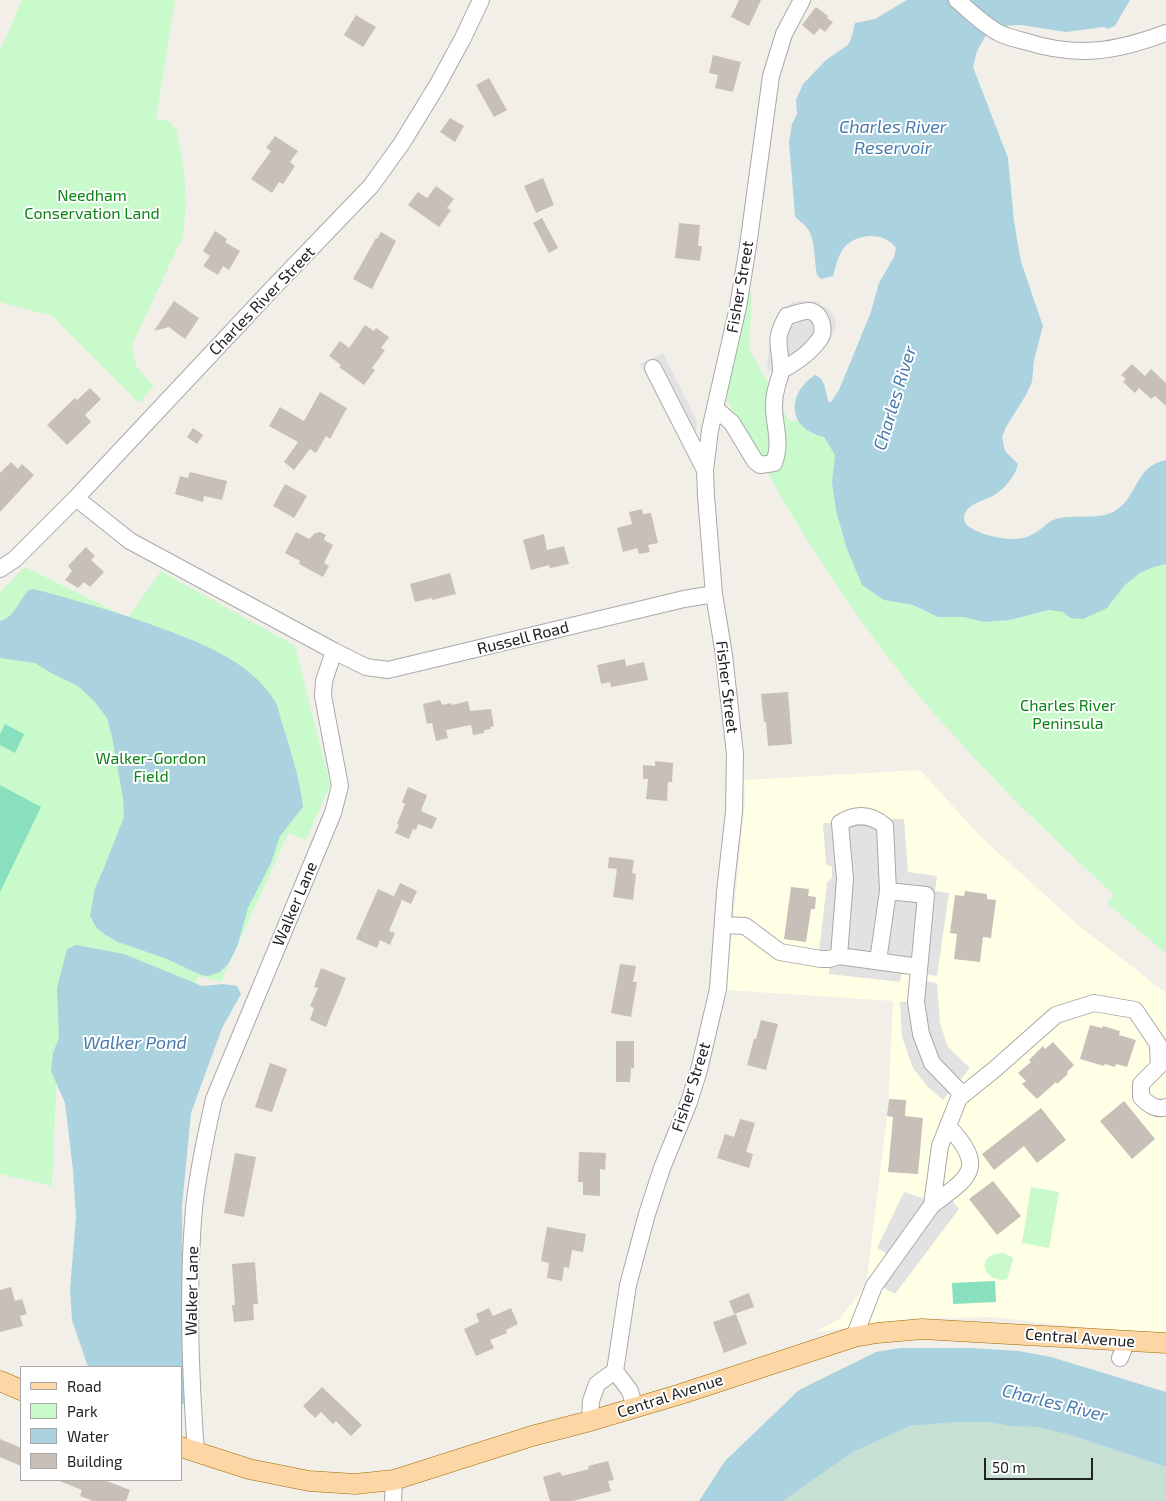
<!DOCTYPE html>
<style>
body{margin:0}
#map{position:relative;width:1166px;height:1501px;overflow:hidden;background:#f2efe9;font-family:"Exo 2",sans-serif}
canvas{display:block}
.legend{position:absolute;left:20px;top:1366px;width:162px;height:115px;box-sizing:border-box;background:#fff;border:1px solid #a7a7a7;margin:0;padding:6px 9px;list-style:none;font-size:15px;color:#222}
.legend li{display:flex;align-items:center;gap:10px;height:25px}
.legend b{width:25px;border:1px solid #a7a7a7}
.scale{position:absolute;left:984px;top:1458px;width:109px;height:22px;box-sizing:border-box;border:2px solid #222;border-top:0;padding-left:6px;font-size:15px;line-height:18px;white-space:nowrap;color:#222;-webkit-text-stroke:4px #fff;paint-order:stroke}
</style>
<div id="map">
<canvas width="1166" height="1501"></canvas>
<ul class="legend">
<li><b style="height:6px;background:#fcd6a4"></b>Road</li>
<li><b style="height:14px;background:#c8facc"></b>Park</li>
<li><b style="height:14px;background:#aad3df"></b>Water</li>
<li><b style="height:14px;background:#c7bfb8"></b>Building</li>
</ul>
<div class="scale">50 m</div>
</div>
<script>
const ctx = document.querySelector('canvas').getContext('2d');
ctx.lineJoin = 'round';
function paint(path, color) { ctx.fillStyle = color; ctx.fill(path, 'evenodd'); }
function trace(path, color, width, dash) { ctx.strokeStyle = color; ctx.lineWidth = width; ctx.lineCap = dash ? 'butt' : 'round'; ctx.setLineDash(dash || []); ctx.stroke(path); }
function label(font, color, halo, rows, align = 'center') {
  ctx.font = font + ' "Exo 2",sans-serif'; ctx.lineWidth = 4; ctx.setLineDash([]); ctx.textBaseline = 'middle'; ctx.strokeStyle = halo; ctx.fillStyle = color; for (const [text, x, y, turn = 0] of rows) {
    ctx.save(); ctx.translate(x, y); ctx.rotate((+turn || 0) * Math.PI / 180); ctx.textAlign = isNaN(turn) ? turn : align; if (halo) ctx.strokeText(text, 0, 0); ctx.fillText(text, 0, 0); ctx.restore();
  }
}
const education = new Path2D(`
 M920,770L981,837L1079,926L1166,993V1336L991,1317L910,1319L815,1332L838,1320L866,1286L888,1108L893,1001L726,990L745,801L744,780Z`);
const wetland = new Path2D(`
 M958,1422H987L1011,1426H1038L1070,1435L1166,1467V1501H783L853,1452L910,1426Z`);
const park = new Path2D(`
 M22,0H175L156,119L168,121L177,130L184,171L186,204L183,236L132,345L136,366L154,386L139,403L52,316L0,302V51Z
 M745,281L752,295L749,349L789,421H798L812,434L823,437L836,455L832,483L836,511L847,549L884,600L913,605L938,617H964L984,622L1010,620L1049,610L1097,611L1107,608L1125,585L1140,573L1154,567L1166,564V954L1107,903L1114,895C1053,838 992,780 938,718C851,619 783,506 722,390Z
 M25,567L128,618L161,571L295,646L330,785L306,840L288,833L221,982L199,976L114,1117L57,1070L52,1186L0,1174V592Z
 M1031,1187L1059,1192L1049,1248L1022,1243Z
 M1004,1253L1012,1257L1013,1260L1007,1279C987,1285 970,1254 1004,1253Z`);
const pitch = new Path2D(`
 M5,724L24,734L15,753L0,745V734Z
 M0,785L41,807L0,892Z
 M995,1281L996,1302L953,1304L952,1283Z`);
const parking = new Path2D(`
 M800,301H814L829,309L836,320L835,328L830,341L808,361L787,378L767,369L770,335L774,323L781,312L792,302Z
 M663,353L697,421L695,439L697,474L640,364Z
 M891,819H904L908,872L937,876L935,891L949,893L937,976L902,970L900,982L829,974L830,953L819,951L827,883L832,877V867L826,864L823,823L876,824Z
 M925,981L937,983L940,1023L948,1047L970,1068L943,1100L927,1086L913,1068L902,1037L900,1002H911Z
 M904,1192L923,1198L951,1199L959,1209L895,1294L882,1287L886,1253L877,1248Z`);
const water = new Path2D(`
 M907,0H1130L1115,26L1107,29L1104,27L1066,32L1021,25L1002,26L992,30L986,35L977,51L973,67L1008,158L1014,221L1021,262L1043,326L1034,360L1032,382L1026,395L1006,427L1002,437L1005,451L1018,464C1016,475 1005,488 996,494C986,501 965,503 964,518C963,532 1001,539 1012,539C1019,539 1025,538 1031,535C1040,532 1047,521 1056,519C1074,514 1097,520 1113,512C1138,499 1134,466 1166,460V564L1154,567L1140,573L1125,585L1107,608L1083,619L1070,618L1063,612L1049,610L1010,620L984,622L964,617H938L913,605L884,600L862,585L847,549L836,511L832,483L835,455L824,437C787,429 786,394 815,375C826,378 825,393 829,402H831L839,390L871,312L879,283L894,257L896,248C885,233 863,233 849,243C839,250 836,265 833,276L821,279L817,275C814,261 816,245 809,231C807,226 799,221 795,216L789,142L792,124L797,114L796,100L803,84L826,60L848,45L852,36L855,23L875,19Z
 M34,589C72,599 110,610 147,623C193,640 247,657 275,701C279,708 280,718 283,726C291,752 300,779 303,807L280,836L271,863L248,908L237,947L228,964L220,972L208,976L201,975L167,959L118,942L104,934L96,927L90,916L95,888L104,868L124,817L123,798L112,737L107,718L94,701L78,686L53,674L35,663L0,658V621C15,617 18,601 29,590Z
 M76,945L124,954L202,986L223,984L237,986L241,994L222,1028L191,1113L182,1206L183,1319L186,1402L181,1406V1367H88L72,1320L70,1289L76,1217L73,1170L65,1103L51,1071L53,1053L59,1038L57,988L67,949Z
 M900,1348H971L1019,1351L1051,1357L1166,1392V1467L1070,1435L1038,1427L1011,1426L987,1422H958L910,1426L853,1452L783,1501H699L725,1461L799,1390L876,1352Z`);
const building = new Path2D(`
 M739,0H761L749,26L731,17Z
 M816,7L828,16L827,18L833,22L825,32L820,28L814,35L802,25Z
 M356,15L376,27L363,47L344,35Z
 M713,55L741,62L733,92L715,88L718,75L709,73Z
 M489,78L507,110L494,117L476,85Z
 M450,118L464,126L455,142L440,132Z
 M275,136L298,151L290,162L295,166L283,184L279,182L272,193L251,179L271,151L266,148Z
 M543,178L554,205L536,213L524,186Z
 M436,186L454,199L447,208L451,210L439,227L408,205L418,192L427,198Z
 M542,218L558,248L549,253L533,223Z
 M679,223L700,225L698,246H702L700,261L675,258Z
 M215,231L227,239L225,242L240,251L229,270L223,266L218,275L203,266L210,256L203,251Z
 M381,232L396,241L372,289L353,279L376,238L377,239Z
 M174,301L199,318L185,339L169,327L154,331Z
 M365,325L374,331L376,328L389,337L381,348L385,350L372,368L375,370L364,385L339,367L341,365L329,356L340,341L349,348Z
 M1132,364L1145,376L1151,369L1166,383V406L1155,396L1151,399L1139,388L1135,393L1123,382L1126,379L1121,375Z
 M90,388L101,399L85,415L91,422L67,445L47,425L75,398L77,400Z
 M320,392L347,408L330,439L326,436L316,453L310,449L294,470L284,462L298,442L269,426L280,407L304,421Z
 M193,428L203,435L197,444L187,437Z
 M11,462L18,469L22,464L34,475L0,512V473Z
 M190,472L227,481L222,500L204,496L203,502L175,494L180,476L188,478Z
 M285,484L307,496L294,518L273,506Z
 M642,509L643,514L651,513L658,543L648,545L650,552L639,554L637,548L623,552L617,528L632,524L629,512Z
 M296,532L309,539L315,533L320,532L326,535L324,540L333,545L324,563L329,566L323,577L299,564L300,561L285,553Z
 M544,534L547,550L564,546L569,564L550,568L549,565L531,570L523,540Z
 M86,547L95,556L91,560L104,572L90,587L84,582L78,588L65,580L72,571L68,566Z
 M450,573L456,594L432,600V598L415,602L410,584Z
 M625,659L626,666L644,662L648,680L611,687L610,682L601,684L597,665Z
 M788,692L792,744L768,746L766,722H764L761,694Z
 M440,700L442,705L451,703L452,705L468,701L470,711L491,709L494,726L490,727L491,729L484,730V733L473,735L471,725L446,730L448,738L436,741L432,723L427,724L423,704Z
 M655,761L673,763L672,782H668L667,801L646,799L648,779H643V765L655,766Z
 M408,787L427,795L421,811L437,818L432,829L418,824L416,830L413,829L409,839L395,833L399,825L397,824L405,804L402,802Z
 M609,857L634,860L632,873L636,874L633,900L613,897L617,869L608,868Z
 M400,883L417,891L411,904L394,896Z
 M791,887L809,889L808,896L816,897L815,909H811L806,942L784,939Z
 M378,889L402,900L389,931L395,933L390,945L380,940L377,948L356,939Z
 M965,891L987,894V899L996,900L991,938L983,937L980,962L954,959L957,934L950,933L955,895L964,896Z
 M620,964L636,966L633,982H637L631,1017L611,1013Z
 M321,968L346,978L326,1027L310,1020L314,1008L310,1006L318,988L314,987Z
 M761,1020L778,1024L766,1070L747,1065L754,1039H756Z
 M1090,1025L1102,1028L1103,1026L1120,1031L1119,1035L1136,1040L1127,1067L1116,1064L1115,1067L1105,1064L1104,1066L1080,1059Z
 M616,1041H634V1068H631L630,1082H616Z
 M1053,1042L1074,1065L1067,1072L1068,1074L1057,1084L1056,1082L1037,1099L1022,1084L1026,1081L1018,1073L1031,1062L1029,1060L1043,1046L1045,1049Z
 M270,1063L287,1069L272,1112L255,1107Z
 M889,1099L906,1100L905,1116L923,1118L918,1174L888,1172L893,1117L887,1116Z
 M1124,1101L1155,1139L1132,1159L1100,1121Z
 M1041,1108L1066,1140L1037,1163L1024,1146L994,1170L982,1154Z
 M740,1119L755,1123L746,1152L753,1154L749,1168L717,1158L725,1134L734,1137Z
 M579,1152L606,1153L605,1170L600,1169V1196L583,1195V1182H578Z
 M235,1153L256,1157L244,1217L224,1213Z
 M993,1181L1021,1216L997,1235L969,1199Z
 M547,1227L586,1234L583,1252L572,1250L569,1268L564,1267L562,1281L547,1278L549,1263L541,1261Z
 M255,1262L258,1304H253L254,1320L234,1322L232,1305H235L232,1264Z
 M11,1287L15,1301L22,1299L27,1314L20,1316L23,1326L0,1332V1290Z
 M749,1293L754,1307L734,1314L729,1301Z
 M489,1308L493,1316L511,1308L518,1324L506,1330L507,1333L490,1340L494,1348L476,1356L464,1329L479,1322L476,1314Z
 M736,1314L747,1344L724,1353L713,1322Z
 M322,1387L362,1425L351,1436L336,1421L333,1424L321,1412L315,1418L303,1406Z
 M0,1439L21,1448V1466L0,1457Z
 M608,1461L614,1480L608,1481L611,1491L573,1501H550L543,1477L560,1472L562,1476L589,1469L588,1466Z
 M57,1480H104L130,1490L126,1501H93L80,1496L82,1490Z`);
const minor = new Path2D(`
 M957,0C970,11 984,25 999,33C1007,37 1016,39 1024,41C1077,58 1115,52 1166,33
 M653,368L705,470
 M715,408L732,423L755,461L760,465L774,463C782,441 774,427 774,406C774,400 775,392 777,386C778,380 782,374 781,368C780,343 773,341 787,316C793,315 804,310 810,311C822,314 826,331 819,340C810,353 795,363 782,370
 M76,498L130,541L334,651L324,681L323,696L340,786L333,813L214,1099C206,1135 198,1171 194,1208C187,1288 190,1371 196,1452
 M0,569L15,559L76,498L271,290L371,186L402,143L438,84L463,38L481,0
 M334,651L366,667L388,670L684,599L714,594
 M723,925L745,926L780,952L821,959H829L839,956
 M878,961L888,891
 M919,967L839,956L845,879L840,823C856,813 871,814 885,826L888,891L926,895L916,1002L921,1034L932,1063L963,1095
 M1158,1047L1159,1066L1141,1084V1097C1148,1104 1156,1111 1166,1107
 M932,1205C970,1177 987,1168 948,1126
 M854,1337L874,1286L932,1205L940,1146L959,1098L995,1069L1056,1015L1094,1003L1135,1010L1158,1044L1166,1059
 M1120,1358L1127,1341
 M635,1408L630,1391L615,1371L628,1285L647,1214L662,1168L689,1102L699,1070L718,989L725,892L734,812L735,754L724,655L714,594L706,496L705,470L710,430L738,307L748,246L771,76L784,34L802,0
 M590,1421L591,1401L597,1384L615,1371
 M393,1501L394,1480`);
const major = new Path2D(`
 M0,1381L21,1390
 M181,1447L249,1469L309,1481L355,1484L394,1480L532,1436L590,1421L681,1394L854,1337L877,1333L922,1329L1166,1343`);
const parkNames = [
 ["Needham",92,196],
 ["Conservation Land",92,214],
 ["Charles River",1068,706],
 ["Peninsula",1068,724],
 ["Walker-Gordon",151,759],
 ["Field",151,777]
];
const streetNames = [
 ["Fisher Street",740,287,-80],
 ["Charles River Street",262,301,-46],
 ["Russell Road",523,638,-14],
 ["Fisher Street",727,687,83],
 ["Walker Lane",295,904,-67],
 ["Fisher Street",691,1087,-72],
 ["Walker Lane",192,1291,-89],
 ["Central Avenue",1080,1338,4],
 ["Central Avenue",670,1396,-18]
];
const waterNames = [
 ["Charles River",893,127],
 ["Reservoir",893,148],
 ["Charles River",895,398,-73],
 ["Walker Pond",135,1043],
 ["Charles River",1055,1403,14]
];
paint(education, '#ffffe5');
paint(wetland, '#c6e0d4');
paint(park, '#c8facc');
paint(pitch, '#88e0be');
paint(parking, '#e2e2e2');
paint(water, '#aad3df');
paint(building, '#c7bfb8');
trace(minor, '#a9a9a9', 18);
trace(major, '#a06b00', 21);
trace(minor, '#fff', 16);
trace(major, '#fcd6a4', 20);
label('16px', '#0c8416', '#fff', parkNames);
label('16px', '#222', '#fff', streetNames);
label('italic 18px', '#4a7aab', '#fff', waterNames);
</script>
